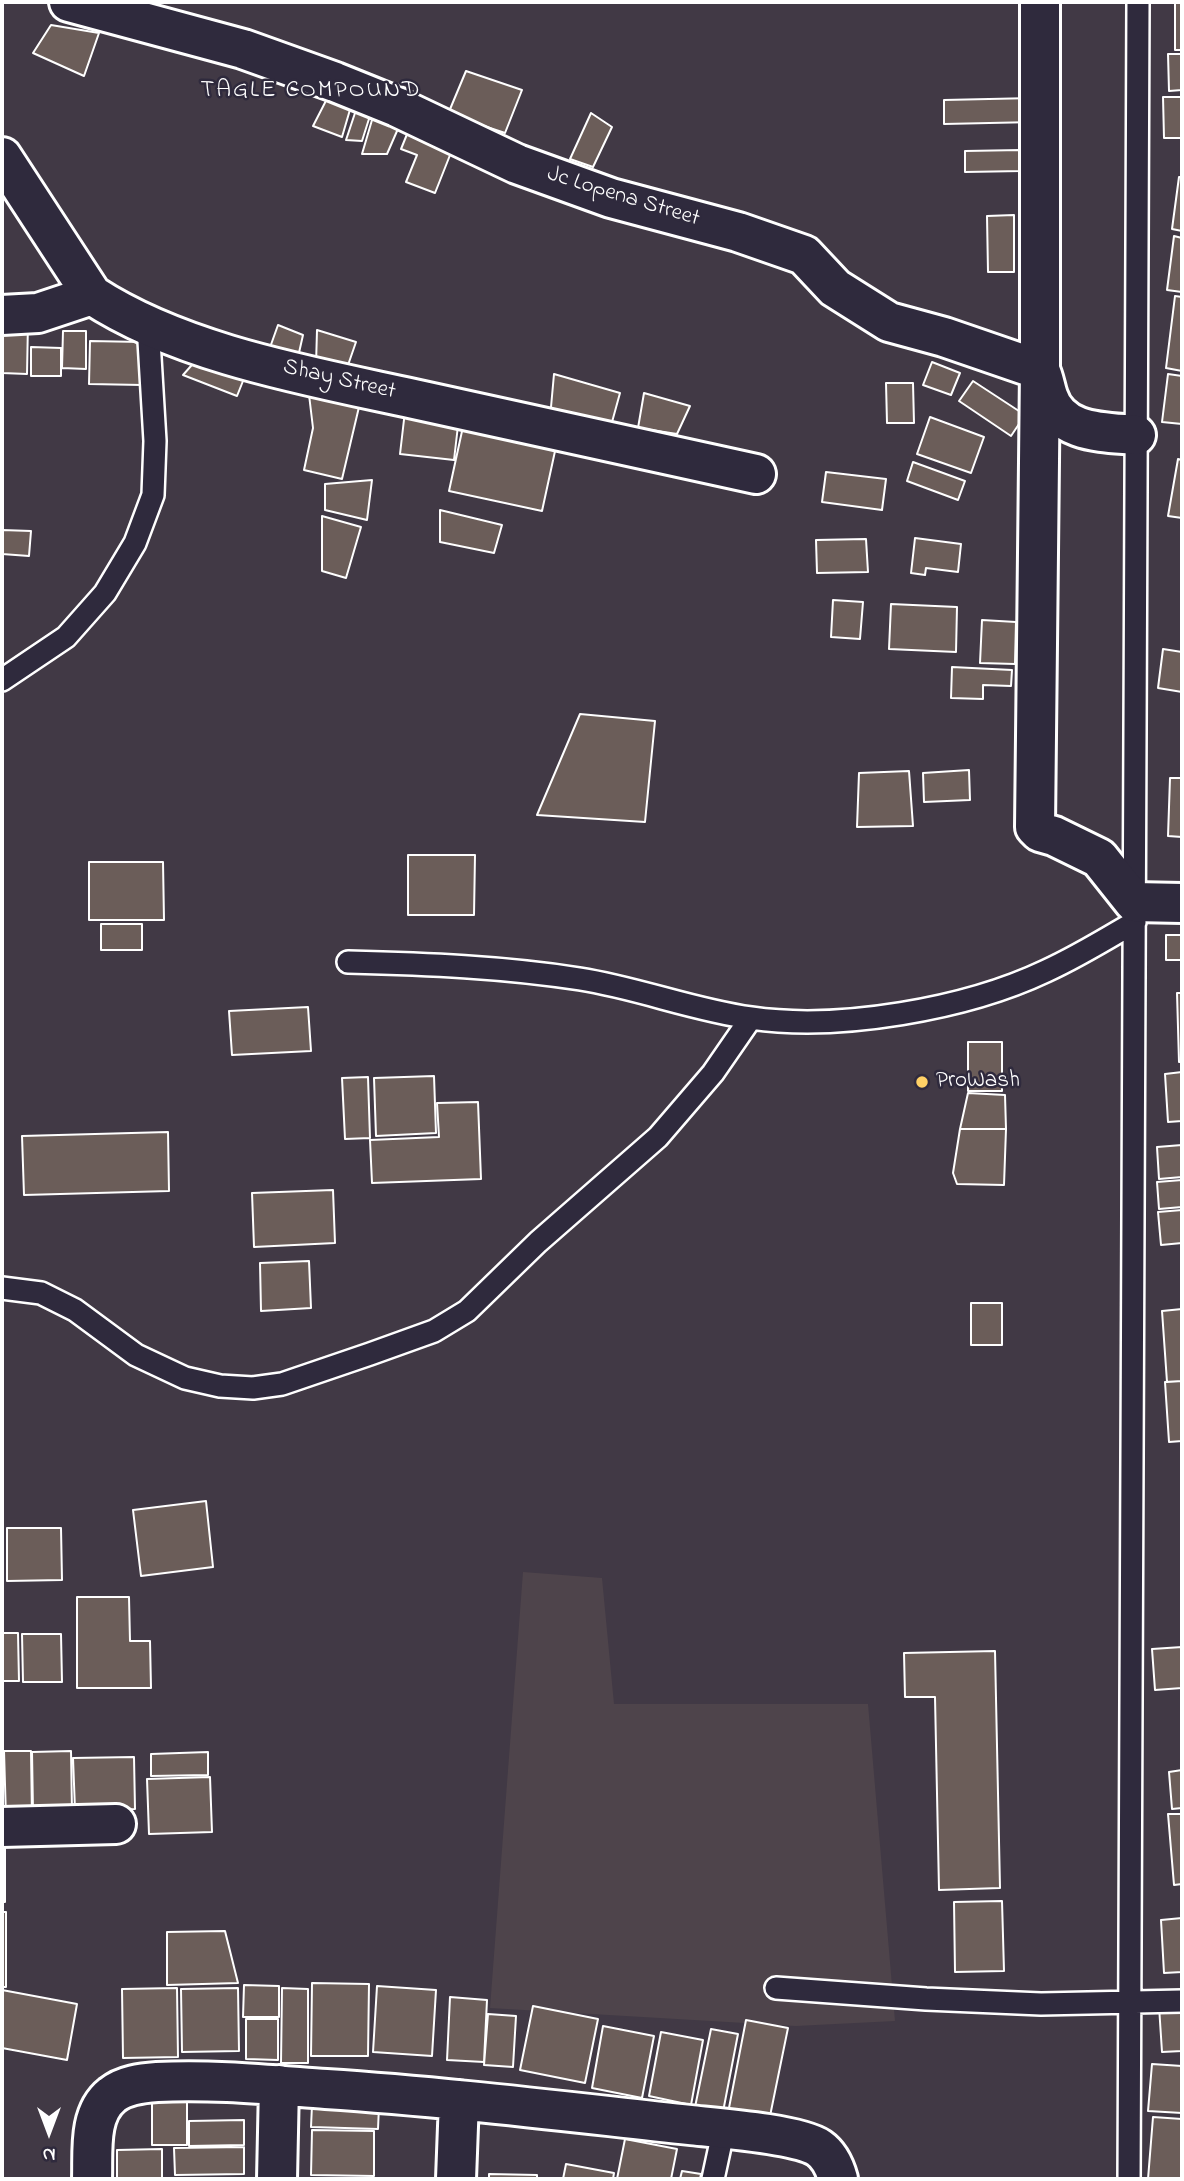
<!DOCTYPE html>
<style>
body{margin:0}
#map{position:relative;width:1184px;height:2181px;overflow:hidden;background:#413945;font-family:"Indie Flower",sans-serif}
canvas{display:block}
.frame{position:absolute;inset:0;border:4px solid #fff;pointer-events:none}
.north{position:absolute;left:14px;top:2097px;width:70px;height:70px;-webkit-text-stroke:5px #2f2a3d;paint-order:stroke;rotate:180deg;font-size:19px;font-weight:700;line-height:28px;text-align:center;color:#fff}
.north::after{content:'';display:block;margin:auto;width:24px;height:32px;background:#fff;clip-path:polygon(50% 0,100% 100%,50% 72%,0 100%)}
</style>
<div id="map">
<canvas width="1184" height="2181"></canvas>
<div class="frame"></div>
<div class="north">N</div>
</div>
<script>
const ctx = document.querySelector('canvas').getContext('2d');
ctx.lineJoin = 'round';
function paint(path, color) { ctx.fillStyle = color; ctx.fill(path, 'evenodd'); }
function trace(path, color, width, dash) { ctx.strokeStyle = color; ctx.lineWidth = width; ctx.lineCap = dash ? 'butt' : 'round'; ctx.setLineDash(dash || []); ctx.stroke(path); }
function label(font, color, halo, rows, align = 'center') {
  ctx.font = font + ' "Indie Flower",sans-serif'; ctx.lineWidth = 5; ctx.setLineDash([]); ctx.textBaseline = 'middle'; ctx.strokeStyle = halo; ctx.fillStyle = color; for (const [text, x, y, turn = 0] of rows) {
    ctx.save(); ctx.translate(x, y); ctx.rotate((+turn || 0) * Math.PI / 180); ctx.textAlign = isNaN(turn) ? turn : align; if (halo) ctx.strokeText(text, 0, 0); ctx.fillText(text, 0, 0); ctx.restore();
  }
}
const built = new Path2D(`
 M523,1572L602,1578L614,1704H868L895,2021L796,2026L490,2008Z`);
const building = new Path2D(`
 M1175,2H1182V50H1175Z
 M51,25L99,33L84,76L33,53Z
 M1168,54H1182V90L1169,91Z
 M466,71L522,90L505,133L448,114Z
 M332,89L354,96L342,137L313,126Z
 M1163,97H1182V138H1164Z
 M360,98L374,103L362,141L346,140Z
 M1034,98L1035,122L944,124V100Z
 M377,103L404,115L387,154H362Z
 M591,113L612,127L593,167L570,159Z
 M412,122L456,140L435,193L406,182L417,155L401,149Z
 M1021,150L1022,171L965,172V151Z
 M1179,177H1182V231L1172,229Z
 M1014,215V272H988L987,216Z
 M1174,236L1182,238V292L1167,290Z
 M1175,296L1182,297V371L1166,368Z
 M2,321L28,322L27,374L2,373Z
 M278,325L303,335L296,366L268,353Z
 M317,330L356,342L347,368L316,365Z
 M63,331H86V369L62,368Z
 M90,341L142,342V385L89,384Z
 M31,347L61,348V376H31Z
 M206,349L251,361L237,396L183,375Z
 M932,362L960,373L951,395L923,385Z
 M554,374L620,393L609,433L550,418Z
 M1168,374L1182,376V424L1162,422Z
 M307,378L363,390L342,479L304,470L313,428Z
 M973,381L1025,415L1011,436L959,401Z
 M886,383H913L914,423H887Z
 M644,393L690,406L677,434L638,428Z
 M405,411L459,417L454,460L400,454Z
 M930,417L984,437L971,473L917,454Z
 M464,422L557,442L542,511L449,491Z
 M1178,459L1182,460V518L1168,516Z
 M913,462L965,481L958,500L907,481Z
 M826,472L886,479L882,510L822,502Z
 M372,480L367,520L325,510V484Z
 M440,510L502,525L494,553L440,542Z
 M322,516L361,527L346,578L322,571Z
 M2,530L31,531L29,556L2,554Z
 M915,538L961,544L958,572L926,568L925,575L911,573Z
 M866,539L868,572L817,573L816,540Z
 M833,600L863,602L860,639L831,637Z
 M891,604L957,607L956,652L889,649Z
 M982,620L1016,622L1015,664L980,663Z
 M1163,649L1182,652V692L1158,688Z
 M952,667L1012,670L1011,686L983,685V699L951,698Z
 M580,714L655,721L645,822L537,815Z
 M969,770L970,800L924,802L923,773Z
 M909,771L913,826L857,827L859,773Z
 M1170,778H1182V837L1168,836Z
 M408,855H475L474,915H408Z
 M89,862H163L164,920H89Z
 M101,924H142V950H101Z
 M1166,935H1182V960H1166Z
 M1177,993H1182V1062H1179Z
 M308,1007L311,1051L232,1055L229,1011Z
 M968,1042H1002V1091H968Z
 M1182,1072V1121L1168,1122L1165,1074Z
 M434,1076L436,1133L376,1136L374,1078Z
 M368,1077L370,1138L345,1139L342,1078Z
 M968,1093L1005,1095L1006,1129H960Z
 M478,1102L481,1179L372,1183L370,1140L439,1137L437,1103Z
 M960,1129H1006L1004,1185L957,1184L953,1173Z
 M168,1132L169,1191L24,1195L22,1136Z
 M1182,1145V1177L1159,1179L1157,1147Z
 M1182,1180V1207L1159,1209L1157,1182Z
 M333,1190L335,1243L254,1247L252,1193Z
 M1182,1210V1243L1161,1245L1158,1212Z
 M309,1261L311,1308L261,1311L260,1263Z
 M971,1303H1002V1345H971Z
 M1182,1309V1381L1167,1382L1162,1311Z
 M1182,1381V1441L1169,1442L1165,1382Z
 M206,1501L213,1567L141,1576L133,1510Z
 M7,1528H61L62,1580L7,1581Z
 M77,1597H129L130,1641H150L151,1688H77Z
 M2,1633H18L19,1681H2Z
 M22,1634H61L62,1682H23Z
 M1182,1647V1688L1155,1690L1152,1649Z
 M995,1651L1000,1888L939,1890L935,1697H905L904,1653Z
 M4,1751H31L32,1817L6,1818Z
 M71,1751L72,1811L33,1812L32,1752Z
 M208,1752V1775L151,1776V1754Z
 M134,1757L135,1809L75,1810L73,1758Z
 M1182,1770V1808L1172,1809L1169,1772Z
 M210,1777L212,1832L149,1834L147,1779Z
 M1168,1814H1182V1884L1174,1885Z
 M2,1838H5V1902H2Z
 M1002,1901L1004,1971L955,1972L954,1902Z
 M2,1912H6V1987H2Z
 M1182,1918V1972L1164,1973L1161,1920Z
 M225,1931L238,1983L167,1985V1932Z
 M312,1983L369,1984L368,2056H311Z
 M244,1985L279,1986V2017H243Z
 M377,1986L436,1990L432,2056L373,2052Z
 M177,1988L178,2057L123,2058L122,1989Z
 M238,1988L239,2051L182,2052L181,1989Z
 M282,1988L308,1989V2063H281Z
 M2,1990L77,2004L67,2060L2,2048Z
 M450,1997L487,2000L484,2062L447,2060Z
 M1182,2004V2051L1162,2052L1159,2006Z
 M533,2006L598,2019L585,2083L520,2070Z
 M488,2014L516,2016L513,2067L484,2065Z
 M246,2019H278V2060L246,2059Z
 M746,2020L788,2028L769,2121L728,2113Z
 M603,2026L654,2036L642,2098L592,2088Z
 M711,2029L738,2034L722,2117L694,2112Z
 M661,2032L703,2040L691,2105L649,2096Z
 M1152,2064L1182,2066V2113L1148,2111Z
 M187,2101V2145H152V2102Z
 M312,2105L379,2106L378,2129L311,2127Z
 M1153,2117L1182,2119V2179H1148Z
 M244,2120V2145L189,2146V2121Z
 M312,2130L374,2131V2176L311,2175Z
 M625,2139L677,2149L671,2179H617Z
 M244,2147V2174L175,2175L174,2148Z
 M162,2149V2179H117V2150Z
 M566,2164L614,2173L613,2179H563Z
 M682,2171L701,2174L700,2179H680Z
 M489,2174L537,2175V2179H489Z`);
const service = new Path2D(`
 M2,680L66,637L105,593L135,543L153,495L155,441L148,324
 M348,962C426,964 503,967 580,979C638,988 693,1010 751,1018C839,1031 966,1009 1046,971C1077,957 1106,939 1135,922
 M2,1288L41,1293L75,1310L136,1355L185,1378L220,1386L253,1388L282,1384L370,1354L434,1331L467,1311L538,1242L658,1137L713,1073L751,1018
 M776,1988L926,1999L1041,2004L1182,2001
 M713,2179L724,2128
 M1129,2179L1138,2`);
const minor = new Path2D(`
 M69,2L243,49L335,82L397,107L517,164L611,198L738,232L804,255L835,288L889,322L944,337L1040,370C1044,378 1045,387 1048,396C1060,434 1104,432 1136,435
 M1040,2V370L1035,827L1040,832L1054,836L1099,858L1134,902L1182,903
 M2,157L92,295C182,354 309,376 414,399C528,424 642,449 756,474
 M2,315L38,313L92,295
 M2,1827L116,1824
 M92,2179C93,2152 88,2114 112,2095C124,2085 142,2083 157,2082C213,2079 271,2085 326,2089C448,2097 569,2112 690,2125C718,2128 798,2134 819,2148C829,2155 835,2168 838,2179
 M277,2179L279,2085
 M456,2179L459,2100`);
const markers = [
 [922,1082,7,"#ffd166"]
];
const streetNames = [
 ["Jc Lopena Street",623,198,17],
 ["Shay Street",339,381,13]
];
const poiNames = [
 ["ProWash",936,1082]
];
const neighbourhoodNames = [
 ["TAGLE COMPOUND",311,92]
];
paint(built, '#4e444b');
paint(building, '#6b5d59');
trace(building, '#fff', 2);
trace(service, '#fff', 26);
trace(minor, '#fff', 44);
trace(service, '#2f2a3d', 21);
trace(minor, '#2f2a3d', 38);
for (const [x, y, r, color] of markers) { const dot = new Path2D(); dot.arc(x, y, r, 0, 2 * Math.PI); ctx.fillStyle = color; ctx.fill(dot); trace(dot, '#2f2a3d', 2.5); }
label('23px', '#fff', '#2f2a3d', streetNames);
label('23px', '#fff', '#2f2a3d', poiNames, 'left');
ctx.letterSpacing = '2px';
label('24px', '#fff', '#2f2a3d', neighbourhoodNames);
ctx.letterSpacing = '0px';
</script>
